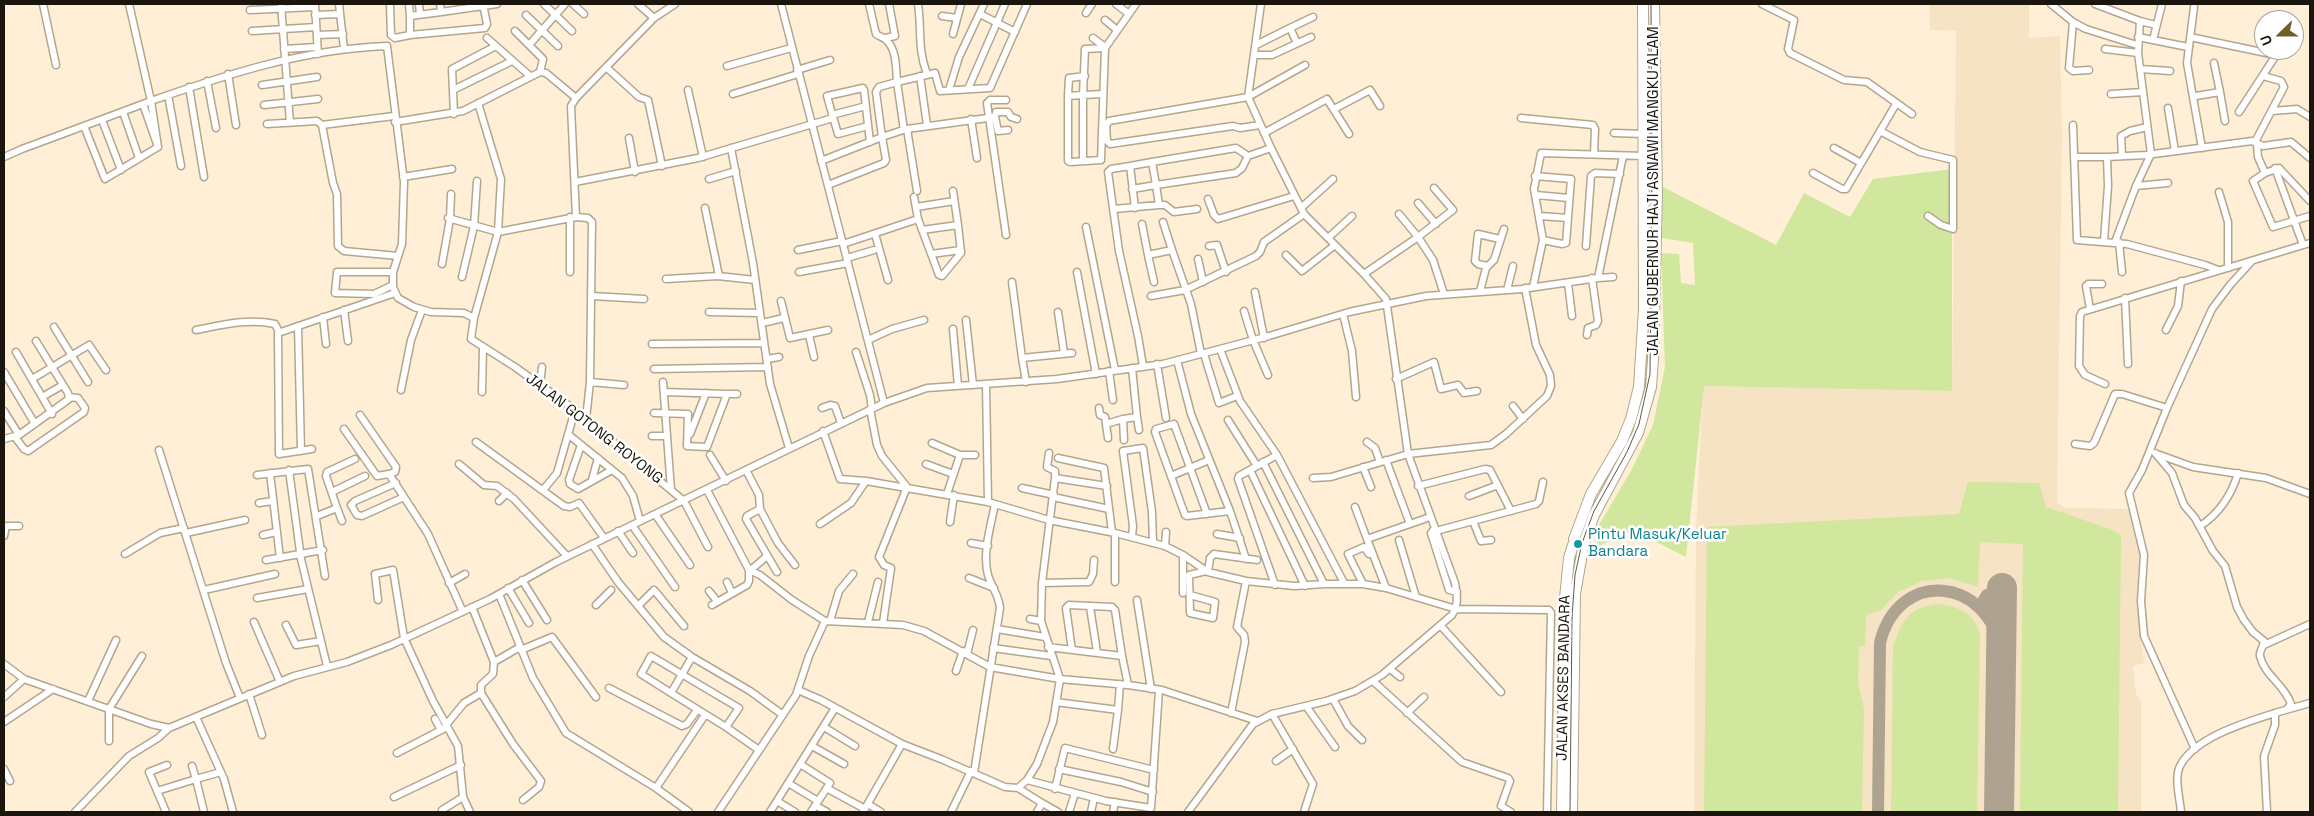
<!DOCTYPE html>
<style>
body{margin:0}
#map{position:relative;width:2314px;height:816px;overflow:hidden;background:#feefd6;font-family:"Space Grotesk",sans-serif}
canvas{display:block}
.frame{position:absolute;inset:0;border:5px solid #1b160d;pointer-events:none}
.north{position:absolute;left:2254px;top:10px;width:50px;height:50px;box-sizing:border-box;background:#fff;border:1px solid #a4a29e;border-radius:50%;rotate:248deg;font-size:14px;font-weight:700;line-height:20px;text-align:center;color:#1b160d}
.north::after{content:'';display:block;margin:auto;width:18px;height:22px;background:#6d5e2c;clip-path:polygon(50% 0,100% 100%,50% 72%,0 100%)}
</style>
<div id="map">
<canvas width="2314" height="816"></canvas>
<div class="frame"></div>
<div class="north">U</div>
</div>
<script>
const ctx = document.querySelector('canvas').getContext('2d');
ctx.lineJoin = 'round';
function paint(path, color) { ctx.fillStyle = color; ctx.fill(path, 'evenodd'); }
function trace(path, color, width, dash) { ctx.strokeStyle = color; ctx.lineWidth = width; ctx.lineCap = dash ? 'butt' : 'round'; ctx.setLineDash(dash || []); ctx.stroke(path); }
function label(font, color, halo, rows, align = 'center') {
  ctx.font = font + ' "Space Grotesk",sans-serif'; ctx.lineWidth = 5; ctx.setLineDash([]); ctx.textBaseline = 'middle'; ctx.strokeStyle = halo; ctx.fillStyle = color; for (const [text, x, y, turn = 0] of rows) {
    ctx.save(); ctx.translate(x, y); ctx.rotate((+turn || 0) * Math.PI / 180); ctx.textAlign = isNaN(turn) ? turn : align; if (halo) ctx.strokeText(text, 0, 0); ctx.fillText(text, 0, 0); ctx.restore();
  }
}
const built = new Path2D(`
 M1930,4H2029V38L2060,36L2062,135L2057,502L2064,508L2131,509L2142,554L2139,626L2144,663L2133,666L2136,694L2141,700V812H1694L1696,528L1703,386L1952,391L1956,31L1930,30Z`);
const green = new Path2D(`
 M1952,169V391L1704,386L1686,557L1633,530L1597,547L1599,525L1632,469L1653,425L1665,367L1661,253L1679,254L1681,283L1695,285L1693,243L1662,238L1663,187L1776,245L1804,193L1850,217L1873,179Z
 M1968,482L2039,483L2046,507L2110,529L2121,535L2118,812H2020L2023,544L1980,542L1978,587L1949,578L1922,581L1898,592L1881,610L1866,615L1865,646H1859L1858,683L1864,709L1862,812H1704L1707,527L1959,514Z
 M1938,604C1959,606 1975,614 1980,635L1977,812H1891L1893,647C1902,621 1908,607 1938,604Z`);
const taxiway = new Path2D(`
 M1983,610L1982,603L1987,595L2006,594C2013,604 2011,617 2002,623
 M1878,812L1880,643C1898,568 1988,576 2001,651`);
const runway = new Path2D(`
 M1999,812L2002,588`);
const minor = new Path2D(`
 M43,4L56,65
 M129,4L151,101C228,74 304,49 387,46L404,182L402,244L393,272V287L398,298L414,307L431,312L464,313L474,318
 M281,4L290,123
 M339,4L344,49
 M390,4L391,35L395,38L410,35V16L441,12L440,4
 M409,4L410,16
 M419,4L420,14
 M544,4L572,31
 M573,4L584,14
 M638,4L654,18
 M781,4L884,403L927,388L1057,379L1163,364L1269,336L1349,312L1426,296L1522,289L1598,278L1613,277
 M869,4L876,34C880,37 883,37 886,40C897,49 896,70 897,82L935,73L940,91L990,88L1027,4
 M918,4C922,31 917,47 927,74
 M1116,4L1129,14
 M1762,4L1794,20L1788,49L1790,53L1844,80L1867,82L1912,114
 M2051,4L2073,22L2086,29L2137,45
 M2095,4L2140,21L2138,53L2151,154L2136,186L2115,242
 M315,5L318,54
 M2194,7L2187,63L2202,148
 M250,10L315,7
 M441,12L497,4
 M1086,13L1092,4
 M980,14L1015,32
 M315,15L340,14
 M526,15L558,46
 M942,16L957,18
 M1105,20L1117,30
 M2140,21L2156,25
 M2073,22L2069,68L2073,71L2089,70
 M252,31L316,27
 M515,31L529,45
 M953,34L961,4
 M317,35L343,34
 M410,35L485,28L487,24L483,4
 M2138,37L2188,47
 M2190,37L2276,55L2239,112
 M487,38L530,76
 M885,38L895,36L889,4
 M1093,38L1105,47
 M2153,40L2162,4
 M1297,43L1290,28L1313,17
 M1256,45L1290,28
 M284,49L317,47
 M2105,49L2138,53
 M1254,55H1272L1311,37
 M727,66L791,48
 M606,67L639,97L648,100L662,166
 M2140,69L2170,71
 M797,70L830,60
 M540,72L543,59L529,45L565,4
 M228,74L236,125
 M920,76L927,125
 M207,81L216,128
 M262,85L317,77
 M189,87L204,177
 M968,89L1005,4
 M453,90L512,61
 M688,90L703,157
 M949,90L959,57L984,4
 M2220,92L2225,121
 M733,94L798,74
 M1102,94L1083,95L1085,49L1105,48
 M2111,94L2143,92
 M168,95L181,166
 M1068,96L1069,78L1085,76
 M2196,96L2220,92L2214,63
 M478,103L501,179L498,232L474,318L471,339L515,367L575,410L684,501L708,547
 M264,105L318,99
 M2168,108L2175,151
 M1334,109L1370,90L1380,106
 M2272,111L2297,109L2310,117
 M123,112L139,158
 M454,114L452,69L496,46
 M832,115L866,106
 M394,116L322,125L333,183L337,194L338,246L344,251L398,256
 M995,117L996,112H1008L1011,117L1017,119
 M1521,118L1593,125L1595,129L1594,154
 M971,119L977,158
 M102,120L121,170
 M395,122L463,111L540,72L546,73L576,98L654,18L675,4
 M267,124L317,121L322,125
 M1260,125L1240,128L1233,126L1110,144L1107,141L1106,126L1109,121L1248,97L1305,65
 M2073,125L2077,240L2127,244L2205,265L2218,270
 M84,126L105,179L158,147
 M868,126L838,134L827,96L863,88L864,90L870,142
 M1880,131L1920,152L1953,160V229L1941,225L1928,216
 M1264,133L1327,99L1349,134
 M1614,133L1645,134
 M629,138L635,172
 M2255,142L2284,87L2281,81L2263,76
 M2257,145L2258,157L2265,173
 M731,148L753,263L770,384L789,448
 M1834,148L1861,163
 M2122,156L2121,136L2130,131L2147,127
 M4,157L22,149L143,104L151,101L158,147L143,104
 M2074,157H2107L2108,186L2104,241
 M2107,157L2146,155L2252,141L2263,146L2291,142L2310,158
 M821,161L882,137L876,92L879,87L897,82L904,130
 M1083,161V95L1068,96V161L1070,162L1101,160L1105,48L1136,4
 M1130,166L1111,169L1108,172L1119,251L1138,336L1143,366
 M2275,168L2303,245
 M1813,173L1842,189H1846L1896,104
 M1535,176L1571,179L1566,243L1562,244L1543,240
 M403,177L452,169
 M709,179L736,171
 M575,182L698,158L833,118
 M828,185L884,163L886,160L882,137L906,129
 M2136,186L2168,183
 M1434,188L1453,210L1418,237L1433,260L1444,294
 M1132,189L1156,185L1152,162L1236,148L1248,156
 M917,191L907,129L995,117L998,131L1008,130
 M953,191L958,225
 M2219,192L2228,222V268
 M1536,195L1569,198
 M914,197L918,219L939,275L942,276L961,253L958,225L922,230
 M1208,199L1214,215L1218,219L1294,196
 M2310,201L2279,168L2265,173L2253,181L2273,227L2310,216
 M1418,203L1436,224
 M1159,205H1165L1174,212L1197,209
 M916,207L954,201
 M705,208L719,276
 M1135,208L1130,166L1152,162
 M1301,208L1333,179
 M1114,209L1159,205L1156,185L1236,173L1242,168L1248,156L1271,148
 M1540,216L1568,218
 M576,217L588,218L592,222L590,382L586,419
 M448,218L498,232L576,217L571,106L576,98
 M1163,222L1172,250
 M1142,224L1148,255L1172,250L1191,304L1201,354
 M1086,227L1115,370
 M875,234L888,280
 M1006,235L987,103L990,100H1006
 M1328,238L1352,216
 M2119,242L2122,272
 M843,244L918,219
 M1209,246L1217,245L1226,272
 M1586,246L1591,176L1595,173L1620,174
 M798,250L842,241
 M931,254L961,250
 M1148,255L1154,282
 M1286,255L1302,271L1335,245
 M847,258L874,250
 M1198,259L1203,282
 M442,264L450,219L451,194
 M1487,266L1478,264L1475,261L1478,234L1500,239
 M393,272H337L335,293L374,294L393,285
 M570,272V217
 M799,272L848,263
 M1077,272L1096,374
 M1364,274L1418,237L1399,214
 M462,277L474,226L477,181
 M1598,278L1623,156
 M666,279L718,276L755,280
 M1012,282L1022,358L1072,353
 M1568,283L1572,316
 M1533,287L1543,240L1534,189L1541,153L1644,156
 M1507,290L1513,266
 M1480,291L1486,268L1494,260L1504,229
 M1255,292L1264,338
 M592,296L644,299
 M1151,296L1185,290L1256,256L1260,252L1264,242L1304,214
 M2125,298L2128,364
 M781,301L790,338L828,330
 M2090,309L2086,286L2088,284H2102
 M344,310L348,341
 M1244,311L1253,340L1268,375
 M709,312L760,313
 M1058,312L1064,353
 M1343,314L1352,351L1356,397
 M323,317L326,344
 M966,320L973,385
 M762,323L784,318
 M298,326L301,451
 M54,327L88,382
 M953,329L958,386
 M196,330C222,325 249,318 275,324L279,332
 M2166,330L2178,306L2181,281
 M809,335L814,357
 M1587,335L1588,328L1596,325L1598,321L1592,278
 M868,340L892,329L924,320
 M652,344L764,343
 M1220,349L1240,401L1277,455L1344,583
 M16,352L52,414
 M856,352L870,395L872,409
 M1204,354L1219,403L1237,396
 M1022,358L1026,382
 M767,359L779,357
 M1177,360L1191,414L1230,511L1246,559
 M1157,364L1166,418
 M654,369L768,367
 M1109,371L1113,400
 M4,372L35,424
 M32,379L89,345L106,370
 M1396,379L1434,362L1441,389L1458,385L1464,393L1477,391
 M590,382L624,385
 M663,382L671,490
 M986,384L988,502
 M2105,384L2085,375L2079,366L2080,316L2082,312L2310,243
 M540,385L542,367
 M401,390L411,340L422,310
 M482,392L483,347
 M664,392L727,394
 M42,397L63,385
 M1513,406L1523,419
 M822,408L830,405L835,406L841,423
 M1099,408L1100,415L1105,417L1106,424
 M870,409L877,445L882,456L907,487
 M4,411L19,435
 M654,413L688,414L687,446L707,447L727,394H737
 M360,415L396,467L395,472L389,474L428,534L462,610
 M1137,417L1139,430
 M1228,420L1257,466
 M344,429L377,476L389,474
 M823,431L840,479L866,481L988,502L1049,520L1115,533L1165,546L1183,555L1208,572L1246,581L1294,586L1324,584H1363L1386,588L1456,609L1549,610L1551,613L1547,812
 M690,434L706,393
 M569,435L622,478L633,496L640,521
 M652,436H667
 M15,437L24,449L28,451L84,412L85,408L78,398L69,397
 M1108,438L1106,424L1123,419
 M4,439L19,435L69,399L68,393L36,341
 M1124,440L1123,419L1137,417L1132,368
 M476,442L564,506L570,507L579,503L604,538
 M1367,442L1375,448L1380,462
 M932,443L960,455
 M2075,444L2090,446L2094,443L2115,394H2122L2167,408
 M581,445L569,480L570,484L578,489L612,470
 M312,449L279,454L278,333L395,293
 M159,450L226,663L240,698
 M2155,453L2172,473L2184,505L2195,518L2213,551L2225,566L2237,607L2244,620L2253,632L2264,641C2264,647 2259,650 2260,656C2264,675 2285,685 2291,704L2287,709
 M2157,454L2193,467L2266,478L2310,494
 M710,455L726,481
 M1058,458L1104,468L1112,532
 M1386,460L1410,524
 M1263,462L1324,584
 M459,464L484,485L497,486L514,499L567,556
 M926,464L953,474
 M1363,467L1371,487
 M289,470L301,559L327,666
 M746,470L759,495L760,509L778,543L795,565
 M1250,470L1305,586
 M270,473L280,558
 M257,475L308,469L325,576
 M1171,476L1209,460
 M1055,478L1107,486
 M1313,478L1331,477L1408,454L1491,445L1506,434L1547,396L1551,386L1550,375L1536,345L1525,288
 M592,480L598,458
 M396,483L355,501L351,505L357,515L362,516L404,497
 M1418,486L1485,469L1490,470L1511,511
 M1022,488L1054,495
 M543,490L557,473L575,410
 M707,490L749,570V581L747,585L712,605
 M332,492L365,476
 M947,494L960,455H975
 M1469,496L1498,485
 M1053,497L1109,509
 M499,501L507,493
 M259,503L273,501
 M1355,507L1367,539
 M337,508L342,521
 M760,509L747,516L746,519L777,572
 M655,514L690,565
 M1207,514L1174,424L1156,429L1155,432L1185,515L1187,516L1230,511
 M317,516L337,508L326,476L327,472L355,459
 M1473,521L1481,541L1491,540
 M950,522L954,495
 M820,524L851,503L866,481
 M632,525L675,587
 M2200,526C2219,514 2232,494 2238,473
 M1435,528L1431,533L1449,590L1457,592
 M618,531L633,553
 M1436,531L1536,504L1539,501L1543,482
 M186,533L245,520
 M1115,533V582
 M1217,534L1240,538
 M263,535L276,532
 M4,536L6,526H19
 M1132,537L1133,526L1123,451L1143,448L1152,512L1153,543
 M1399,540L1416,597
 M971,543L988,546
 M592,544L618,582L664,637L692,657L750,691L783,715
 M1165,546L1166,532
 M125,554L160,533L184,528
 M1183,555V593
 M266,560L323,550
 M753,568L766,557
 M749,570L760,575L792,600L825,621L903,625L924,631L990,667L1060,679L1128,685
 M1208,572L1210,558L1214,554L1257,560
 M969,578L994,588
 M522,580L547,620
 M727,582L732,593
 M449,583L465,574
 M1042,583L1089,582L1093,574L1094,560
 M1363,584L1348,554L1364,547L1369,554
 M1275,585L1238,479L1239,476L1277,455
 M508,588L529,623
 M1386,588L1367,539L1430,517
 M204,590L275,574
 M709,591L717,601
 M499,594L533,678L566,733L656,788L689,812
 M1190,595L1215,602L1213,618L1190,613L1189,575L1206,571
 M257,598L308,589
 M378,600L375,574L393,570L404,638L433,701L458,746L463,797L470,812
 M1137,600L1151,689
 M596,605L611,590
 M638,606L654,590L684,626
 M472,607L494,662L520,647
 M1090,607L1097,652
 M1030,619L1041,621
 M830,621L839,591L853,574
 M254,622L280,682
 M868,622L878,582
 M883,623L891,568L884,565L879,557L907,487
 M286,625L296,645L321,641
 M1440,625L1501,692
 M997,629L1045,637
 M2264,645L2310,624
 M1048,647L1122,656L1128,685L1162,690L1257,721
 M993,648L1051,656
 M521,650L552,637L596,697
 M1072,650L1066,608L1069,605L1112,607L1115,610L1122,656
 M967,654L973,630
 M494,662L493,674L481,685V693L513,744L541,781L539,787L523,800
 M4,664L24,679L151,724L169,728L294,676L347,662L391,645L490,599L556,562L884,403
 M1390,669L1400,677
 M956,671L963,651
 M1373,681L1462,762L1508,778L1510,781L1501,806L1511,812
 M609,688L682,726L687,724L697,710
 M798,690L821,700L902,744L941,759L1005,787L1018,788L1027,780L1037,764L1053,722L1060,679L1041,621L1042,583L1055,478V471L1047,467L1049,453
 M671,693L641,674L651,656L739,708L726,727L671,693L692,657
 M249,694L262,735
 M4,697L24,679
 M1333,699L1348,726L1362,740
 M88,701L116,640
 M1056,702L1118,710L1120,684
 M1306,706L1335,747
 M1231,713L1245,642L1244,635L1237,627L1246,581
 M1407,713L1424,697
 M1272,714L1313,784L1304,812
 M196,717L224,779L233,812
 M435,719L441,730
 M4,722L53,689
 M446,725L464,703L481,693
 M726,727L759,750
 M824,727L855,746
 M109,741V709L142,656
 M812,746L844,764
 M1113,749L1118,710
 M2195,749L2144,636L2141,601L2144,555L2129,493L2142,470L2167,408L2212,309L2230,285L2251,262
 M397,753L447,727
 M1276,761L1293,749
 M800,764L830,783L811,812
 M4,769L10,781
 M1059,769L1121,782L1153,792
 M974,773L1000,608C999,595 991,586 988,575C982,553 991,525 995,504
 M1027,780L1106,801L1151,808L1159,690
 M788,783L818,801
 M656,788L705,715
 M1018,788L1042,803L1037,812
 M1055,789L1065,748L1154,770
 M830,790L865,809
 M157,791L196,779L192,766
 M394,797L461,765
 M777,801L795,812
 M1042,803L1058,812
 M868,804L881,812
 M818,807L827,812
 M442,810L463,797
 M75,812L129,756L158,738L169,728
 M166,812L149,772L167,765
 M204,812L196,779L221,772
 M718,812L796,695L809,656L825,621
 M770,812L835,708
 M863,812L902,744
 M951,812L971,771
 M1069,812L1075,793
 M1091,812L1094,798
 M1113,812L1115,802
 M1188,812L1253,724L1272,714L1326,701L1355,691L1382,675L1452,615C1459,604 1457,595 1455,583L1408,454L1386,299L1364,274L1304,214L1271,148L1248,97L1261,4
 M2181,812C2180,799 2174,778 2180,766C2195,737 2247,722 2275,713
 M2267,812L2264,756L2275,725V713L2310,703`);
const highway = new Path2D(`
 M1574,539L1591,494L1622,441L1631,419L1639,387L1644,309L1643,4
 M1584,543L1594,515L1638,433L1651,387L1653,359L1657,193L1654,4
 M1562,812L1565,598L1569,558L1573,545
 M1572,812L1575,594L1583,548`);
const tram = new Path2D(`
 M1570,812L1572,617L1575,575L1582,543L1594,511L1627,452L1639,424L1650,374L1652,201L1651,4`);
const markers = [
 [1578,544,5,"#0f9aa8"]
];
const streetNames = [
 ["JALAN GUBERNUR HAJI ASNAWI MANGKU ALAM",1654,191,-90],
 ["JALAN GOTONG ROYONG",594,429,38],
 ["JALAN AKSES BANDARA",1564,678,-89]
];
const cultureNames = [
 ["Pintu Masuk/Keluar",1588,535],
 ["Bandara",1588,552]
];
paint(built, '#f5e3c3');
paint(green, '#d1e79d');
trace(taxiway, '#aea390', 12);
trace(runway, '#aea390', 30);
trace(minor, '#b3a68e', 9);
trace(highway, '#b3a68e', 12);
trace(minor, '#fff', 6);
trace(highway, '#fff', 10);
trace(tram, '#5f5749', 1);
for (const [x, y, r, color] of markers) { const dot = new Path2D(); dot.arc(x, y, r, 0, 2 * Math.PI); ctx.fillStyle = color; ctx.fill(dot); trace(dot, '#fff', 2); }
label('15px', '#1b160d', '#fff', streetNames);
label('15px', '#0d838f', '#fff', cultureNames, 'left');
</script>
